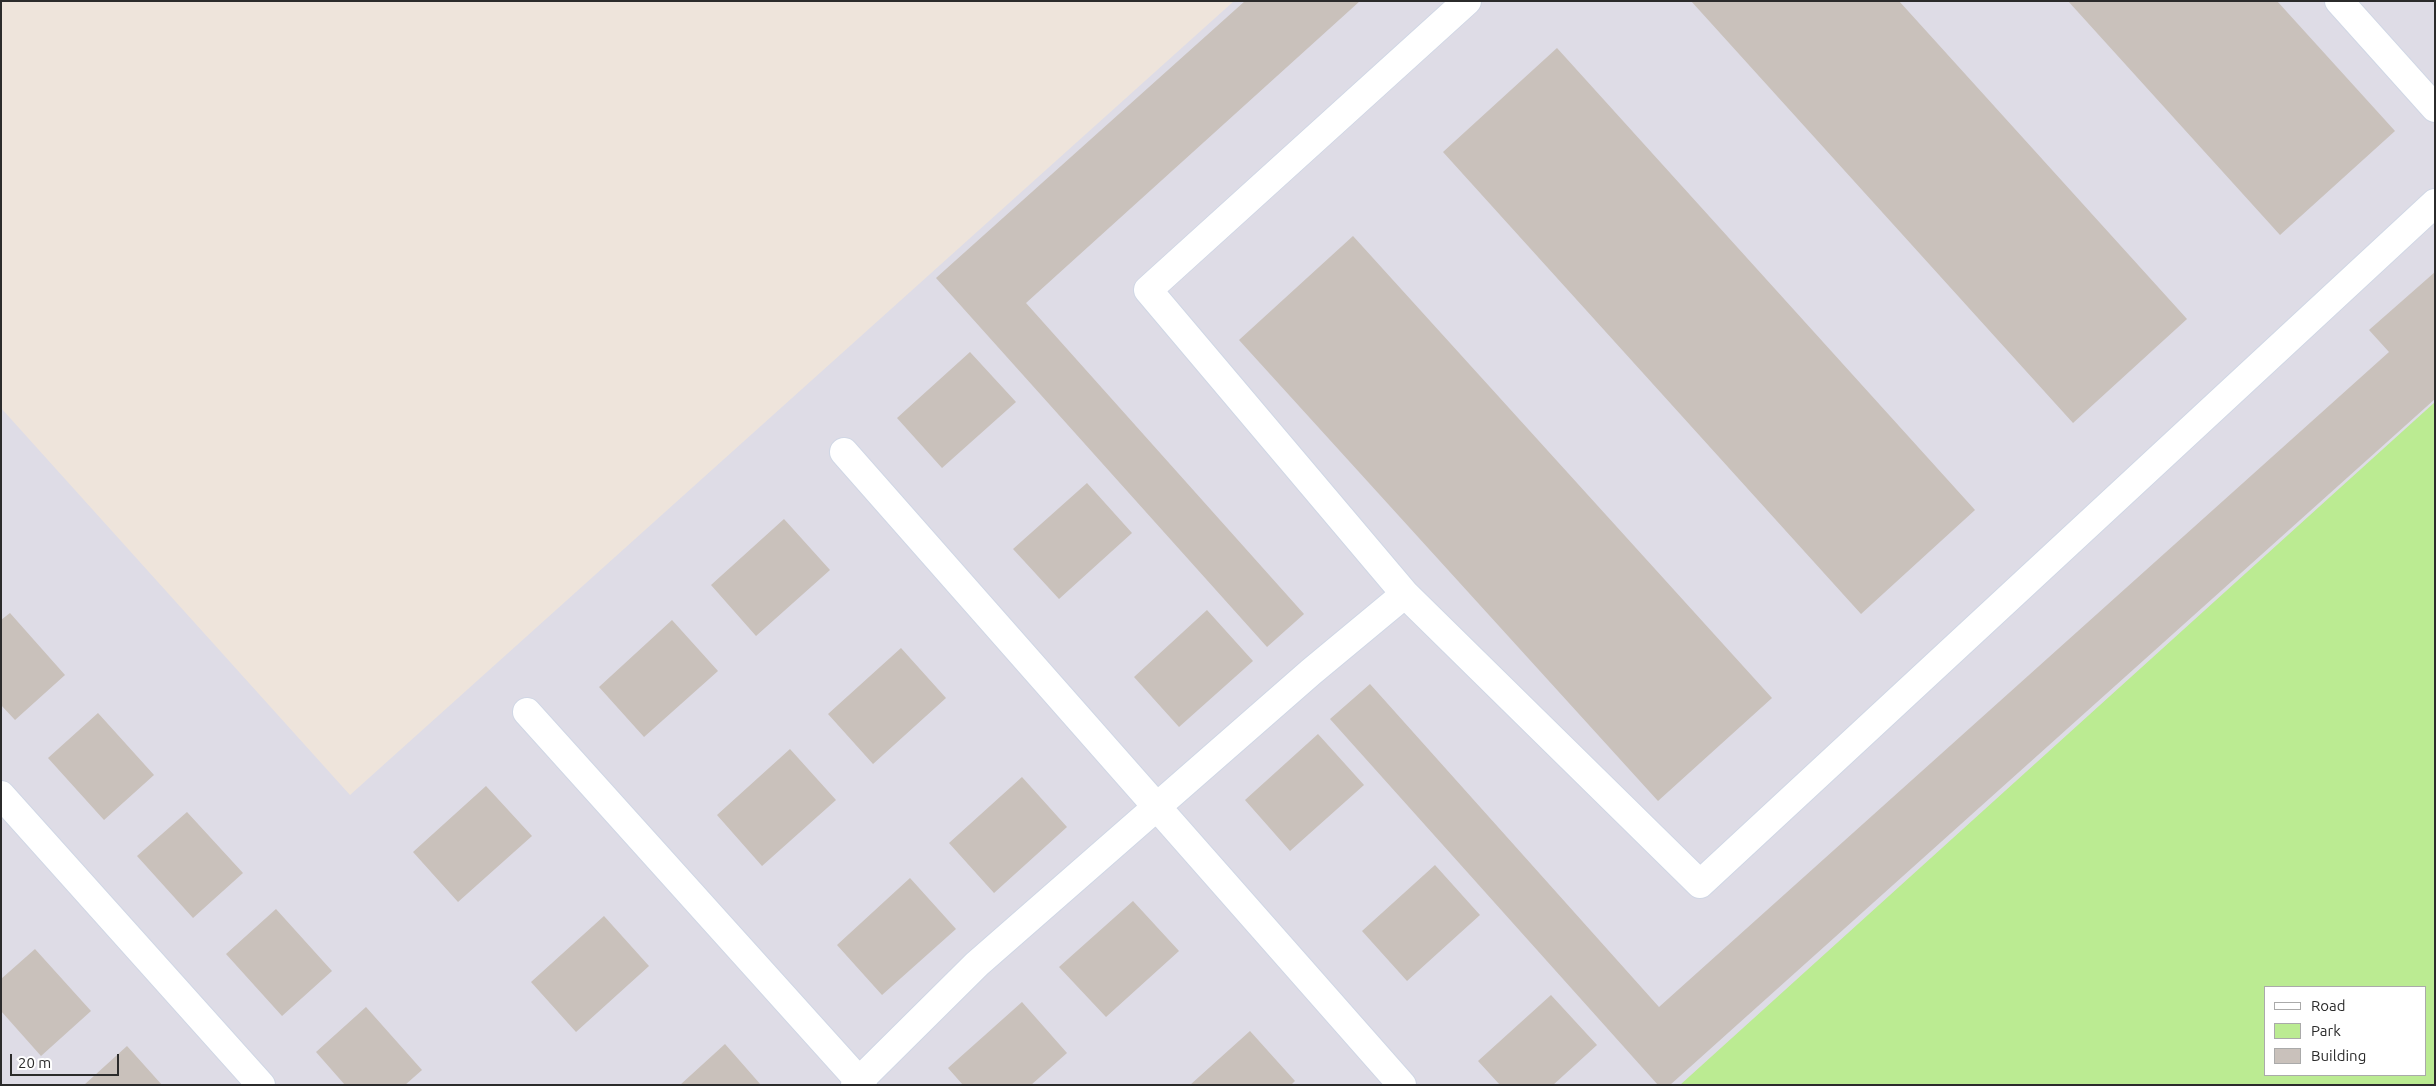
<!DOCTYPE html>
<style>
body{margin:0}
#map{position:relative;width:2436px;height:1086px;overflow:hidden;background:#eee4db;font-family:Ubuntu,sans-serif}
canvas{display:block}
.frame{position:absolute;inset:0;border:2px solid #2b2b2b;pointer-events:none}
.legend{position:absolute;left:2264px;top:986px;width:162px;height:90px;box-sizing:border-box;background:#fff;border:1px solid #aaa;margin:0;padding:6px 9px;list-style:none;font-size:15px;color:#2b2b2b}
.legend li{display:flex;align-items:center;gap:10px;height:25px}
.legend b{width:25px;border:1px solid #aaa}
.scale{position:absolute;left:10px;top:1054px;width:109px;height:22px;box-sizing:border-box;border:2px solid #2b2b2b;border-top:0;padding-left:6px;font-size:15px;line-height:18px;white-space:nowrap;color:#2b2b2b;-webkit-text-stroke:4px #fff;paint-order:stroke}
</style>
<div id="map">
<canvas width="2436" height="1086"></canvas>
<div class="frame"></div>
<ul class="legend">
<li><b style="height:6px;background:#fff"></b>Road</li>
<li><b style="height:14px;background:#bbeb92"></b>Park</li>
<li><b style="height:14px;background:#c9c1bb"></b>Building</li>
</ul>
<div class="scale">20 m</div>
</div>
<script>
const ctx = document.querySelector('canvas').getContext('2d');
ctx.lineJoin = 'round';
function paint(path, color) { ctx.fillStyle = color; ctx.fill(path, 'evenodd'); }
function trace(path, color, width, dash) { ctx.strokeStyle = color; ctx.lineWidth = width; ctx.lineCap = dash ? 'butt' : 'round'; ctx.setLineDash(dash || []); ctx.stroke(path); }
const industrial = new Path2D(`
 M1234,1H2435V413L1689,1085H1V408L350,795Z`);
const green = new Path2D(`
 M2435,402V1085H1680ZM2265,987H2425V1075H2265Z`);
const building = new Path2D(`
 M1245,1H1360L1026,303L1304,614L1267,647L936,278Z
 M1691,1H1899L2187,319L2073,423Z
 M2068,1H2277L2395,131L2280,235Z
 M1557,48L1975,510L1861,614L1443,152Z
 M1353,236L1772,698L1658,801L1239,340Z
 M2435,272V399L1670,1085H1658L1330,719L1370,684L1659,1007L2389,352L2369,330Z
 M970,352L1016,402L942,468L897,418Z
 M1087,483L1132,533L1059,599L1013,549Z
 M784,519L830,570L756,636L711,585Z
 M1207,610L1253,661L1179,727L1134,677Z
 M10,613L65,675L15,720L1,705V620Z
 M672,620L718,671L644,737L599,687Z
 M901,648L946,698L873,764L828,714Z
 M98,713L154,775L104,820L48,758Z
 M1318,734L1364,785L1290,851L1245,800Z
 M790,749L836,800L762,866L717,815Z
 M1022,777L1067,827L994,893L949,843Z
 M486,786L532,836L458,902L413,852Z
 M187,812L243,873L193,918L137,856Z
 M1435,865L1480,915L1407,981L1362,931Z
 M910,878L956,929L882,995L837,945Z
 M1133,901L1179,951L1106,1017L1059,967Z
 M276,909L332,971L282,1016L226,954Z
 M604,916L649,966L576,1032L531,982Z
 M35,949L91,1011L41,1056L1,1011V979Z
 M1551,995L1597,1045L1553,1085H1500L1478,1061Z
 M1022,1002L1067,1053L1031,1085H963L948,1068Z
 M366,1007L422,1070L405,1085H345L316,1052Z
 M1250,1031L1295,1081L1291,1085H1190Z
 M725,1044L761,1085H680Z
 M127,1046L162,1085H84Z`);
const minor = new Path2D(`
 M1467,1L1148,290L1405,594L1700,884L2435,203
 M2339,1L2435,108
 M844,452L1402,1085
 M527,712L863,1085
 M1,795L261,1085
 M855,1085L977,964L1311,672L1405,594`);
paint(industrial, '#dedce6');
paint(green, '#bbeb92');
paint(building, '#c9c1bb');
trace(minor, '#d0d7e5', 30);
trace(minor, '#fff', 28);
</script>
